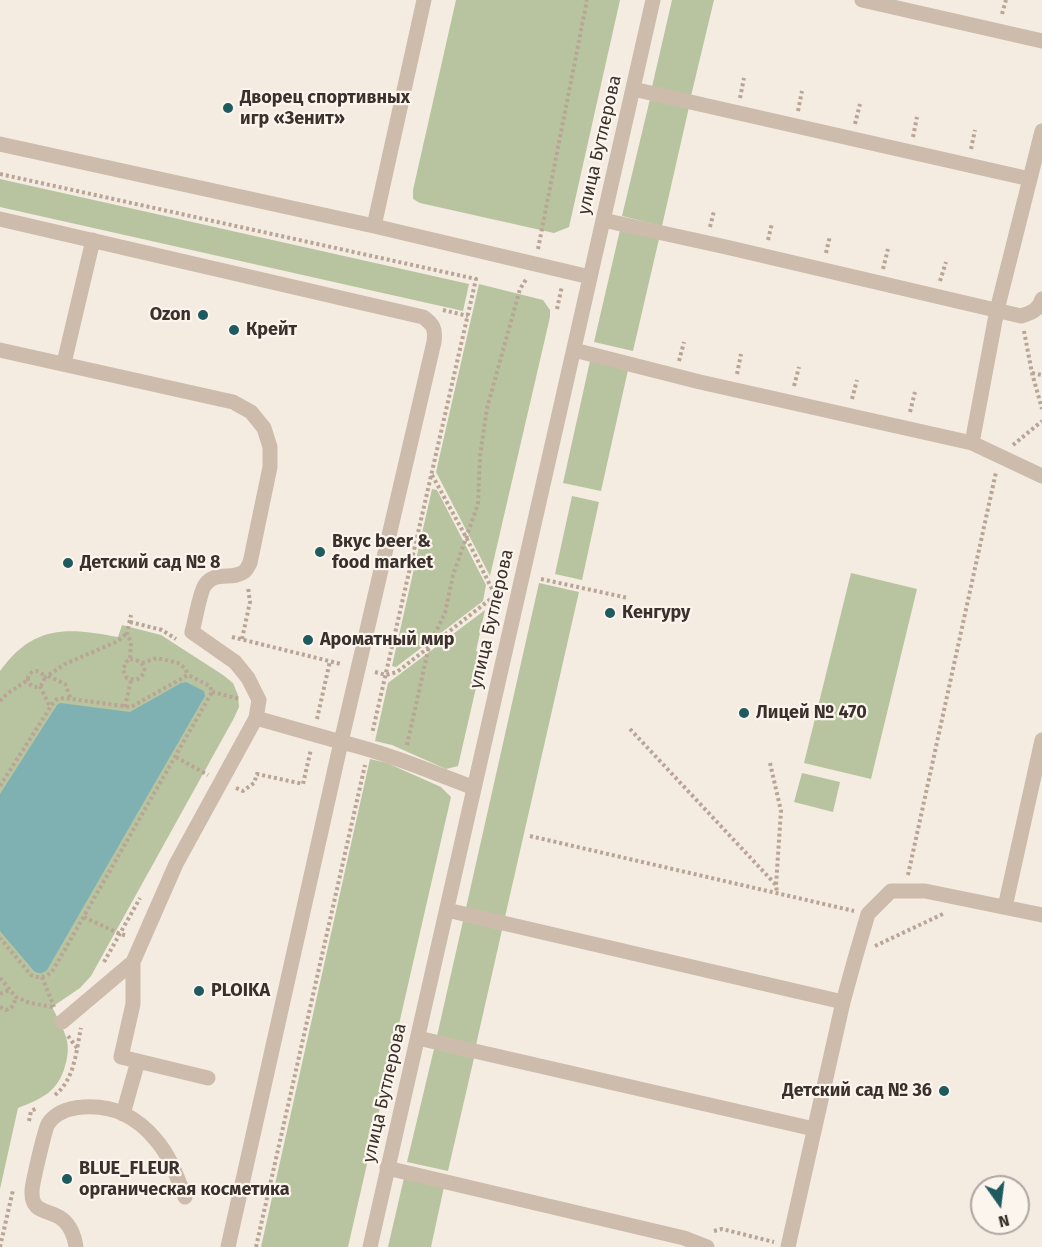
<!DOCTYPE html>
<meta charset="utf-8">
<style>
body{margin:0}
#map{position:relative;width:1042px;height:1247px;overflow:hidden;background:#f4ebe1;font-family:"Fira Sans",sans-serif}
canvas{display:block}
.north{position:absolute;left:970px;top:1175px;width:60px;height:60px;box-sizing:border-box;background:#fbf5ee;border:2px solid #aea6a0;border-radius:50%;rotate:166deg;font-size:16px;font-weight:700;line-height:24px;text-align:center;color:#3b302b}
.north::after{content:'';display:block;margin:auto;width:21px;height:27px;background:#1f5a5e;clip-path:polygon(50% 0,100% 100%,50% 72%,0 100%)}
</style>
<div id="map">
<canvas width="1042" height="1247"></canvas>
<div class="north">N</div>
</div>
<script>
const ctx = document.querySelector('canvas').getContext('2d');
ctx.lineJoin = 'round';
function paint(path, color) { ctx.fillStyle = color; ctx.fill(path, 'evenodd'); }
function trace(path, color, width, dash) { ctx.strokeStyle = color; ctx.lineWidth = width; ctx.lineCap = dash ? 'butt' : 'round'; ctx.setLineDash(dash || []); ctx.stroke(path); }
function label(font, color, halo, rows, align = 'center') {
  ctx.font = font + ' "Fira Sans",sans-serif'; ctx.lineWidth = 4.5; ctx.setLineDash([]); ctx.textBaseline = 'middle'; ctx.strokeStyle = halo; ctx.fillStyle = color; for (const [text, x, y, turn = 0] of rows) {
    ctx.save(); ctx.translate(x, y); ctx.rotate((+turn || 0) * Math.PI / 180); ctx.textAlign = isNaN(turn) ? turn : align; if (halo) ctx.strokeText(text, 0, 0); ctx.fillText(text, 0, 0); ctx.restore();
  }
}
const green = new Path2D(`
 M456,0H620L569,227L554,233L420,203L413,199V190Z
 M672,0H714L691,96L652,87Z
 M650,99L689,107L662,226L622,216Z
 M0,179L469,284L463,311L0,207Z
 M620,230L659,239L633,351L594,342Z
 M479,284L543,300L550,310V317L490,576L436,472Z
 M590,361L628,370L601,491L563,483Z
 M432,489L437,490L486,585L483,601L396,667L392,666Z
 M572,496L599,502L582,580L555,574Z
 M851,573L917,589L871,779L804,763Z
 M539,583L579,592L505,917L466,908Z
 M485,610L476,651L484,653L458,766L446,769L392,745L375,741L388,683Z
 M122,625L161,635L223,675L233,683L238,695L239,707L234,718L91,976L80,988L52,1007C57,1017 63,1027 66,1037C69,1046 68,1057 65,1066C58,1092 41,1099 18,1108L0,1189V671C33,625 67,627 118,637Z
 M370,759L387,763L441,787L451,797L348,1247H261Z
 M802,773L840,782L833,812L794,802Z
 M463,921L502,930L476,1045L437,1036Z
 M434,1049L474,1058L448,1171L407,1162Z
 M404,1178L444,1187L431,1247H388Z`);
const water = new Path2D(`
 M186,682L204,691L205,696L47,970C42,974 39,974 34,971L0,931V794L57,705L60,703L130,712L181,683Z`);
const path = new Path2D(`
 M1002,14L1006,0
 M740,98L744,78
 M798,111L802,91
 M855,124L860,104
 M913,137L917,117
 M971,149L975,130
 M0,174L476,279L372,734
 M710,227L714,211
 M768,240L772,223
 M538,249L587,0
 M826,253L830,236
 M883,269L888,249
 M940,281L946,262
 M557,309L562,286
 M443,310L468,316
 M1024,331L1032,373L1042,409
 M679,361L684,342
 M1032,373L1042,375
 M737,374L741,354
 M794,386L799,367
 M852,399L857,380
 M910,412L915,392
 M1013,445L1042,421
 M432,475L466,537L493,591
 M541,579L628,598
 M130,622L162,630L176,639
 M232,637L341,664
 M242,639L250,602L248,587
 M130,659C144,660 151,672 136,680L127,678L123,670L126,662L130,659L131,643L127,633L131,615
 M142,663L157,658L178,663L185,668L188,675
 M28 679a8 8 0 1 1 16 0a8 8 0 1 1-16 0Z
 M375,672L386,675L397,672L492,598
 M48,676L65,684L71,699
 M44,678L65,664L118,641L127,633
 M40,686L50,707
 M212,692L240,699
 M0,701L8,693L28,680
 M125,707L131,680
 M317,719L330,661
 M630,729L776,885
 M407,745L429,646L445,613L453,575L478,504L480,456L487,408L520,289L527,278
 M176,757L208,775
 M770,763L781,811L776,885L777,893
 M0,786L53,703L57,699L64,698L131,707L188,675L210,686L212,692L52,972C45,977 39,979 31,975L0,938
 M236,788L243,791L254,783L257,774L303,784L311,749
 M530,836L854,911
 M908,875L996,472
 M84,917L120,934L128,936
 M875,946L945,913
 M104,962L140,898
 M42,977L54,1007
 M0,978L16,997L30,1003L53,1007
 M0,994L9,990
 M0,1007L6,1010C13,1008 14,1004 16,997
 M68,1036L77,1048
 M55,1095C75,1079 76,1051 81,1028
 M29,1121L31,1111L37,1108
 M714,1231L722,1229L774,1242
 M0,1247L13,1190
 M256,1247L365,765`);
const minor = new Path2D(`
 M862,0L1042,41
 M633,89L1030,179
 M0,144L374,226L590,277
 M0,219L423,317C433,324 436,329 434,342L341,742C387,753 430,771 474,788
 M603,220L726,247L1021,316C1031,313 1039,310 1042,299
 M374,226L424,0
 M0,350L233,402L251,412L264,428L270,447V467L250,563C248,566 247,569 245,571C233,581 215,570 205,585C200,591 195,622 192,632L235,662L248,678L259,700L256,718L341,742L228,1247
 M574,350L700,382L972,443L1042,476
 M64,363L93,240
 M972,443L997,310L1042,131
 M1005,907L1042,740
 M447,910L843,1002
 M133,962V1004L121,1057L208,1078
 M62,1022L133,962L176,864L256,718
 M418,1038L814,1129
 M123,1114L138,1061
 M387,1168L684,1238L707,1247
 M76,1247C75,1237 70,1225 62,1219C49,1209 31,1214 32,1191C32,1184 45,1129 48,1124C62,1102 103,1104 124,1114C136,1120 148,1130 156,1140C170,1156 177,1177 185,1197
 M370,1247L653,0
 M788,1247L843,1002L856,955L868,914L891,891H925L1042,915`);
const markers = [
 [228,108,6,"#1f5a5e"],
 [203,315,6,"#1f5a5e"],
 [234,330,6,"#1f5a5e"],
 [320,552,6,"#1f5a5e"],
 [68,563,6,"#1f5a5e"],
 [610,613,6,"#1f5a5e"],
 [308,640,6,"#1f5a5e"],
 [744,713,6,"#1f5a5e"],
 [199,991,6,"#1f5a5e"],
 [944,1091,6,"#1f5a5e"],
 [67,1179,6,"#1f5a5e"]
];
const poiNames = [
 ["Дворец спортивных",240,98],
 ["игр «Зенит»",240,119],
 ["Ozon",191,315,"right"],
 ["Крейт",246,330],
 ["Вкус beer &",332,542],
 ["food market",332,563],
 ["Детский сад № 8",80,563],
 ["Кенгуру",622,613],
 ["Ароматный мир",320,640],
 ["Лицей № 470",756,713],
 ["PLOIKA",211,991],
 ["Детский сад № 36",932,1091,"right"],
 ["BLUE_FLEUR",79,1169],
 ["органическая косметика",79,1190]
];
const streetNames = [
 ["улица Бутлерова",600,145,-77],
 ["улица Бутлерова",492,619,-77],
 ["улица Бутлерова",385,1093,-77]
];
paint(green, '#b8c4a0');
paint(water, '#7fb0b2');
trace(path, '#b9a596', 4, [3, 3]);
trace(minor, '#cdbbac', 15);
for (const [x, y, r, color] of markers) { const dot = new Path2D(); dot.arc(x, y, r, 0, 2 * Math.PI); ctx.fillStyle = color; ctx.fill(dot); trace(dot, '#fbf5ee', 2); }
label('bold 18px', '#3b302b', '#fbf5ee', poiNames, 'left');
label('18px', '#3b302b', '#fbf5ee', streetNames);
</script>
